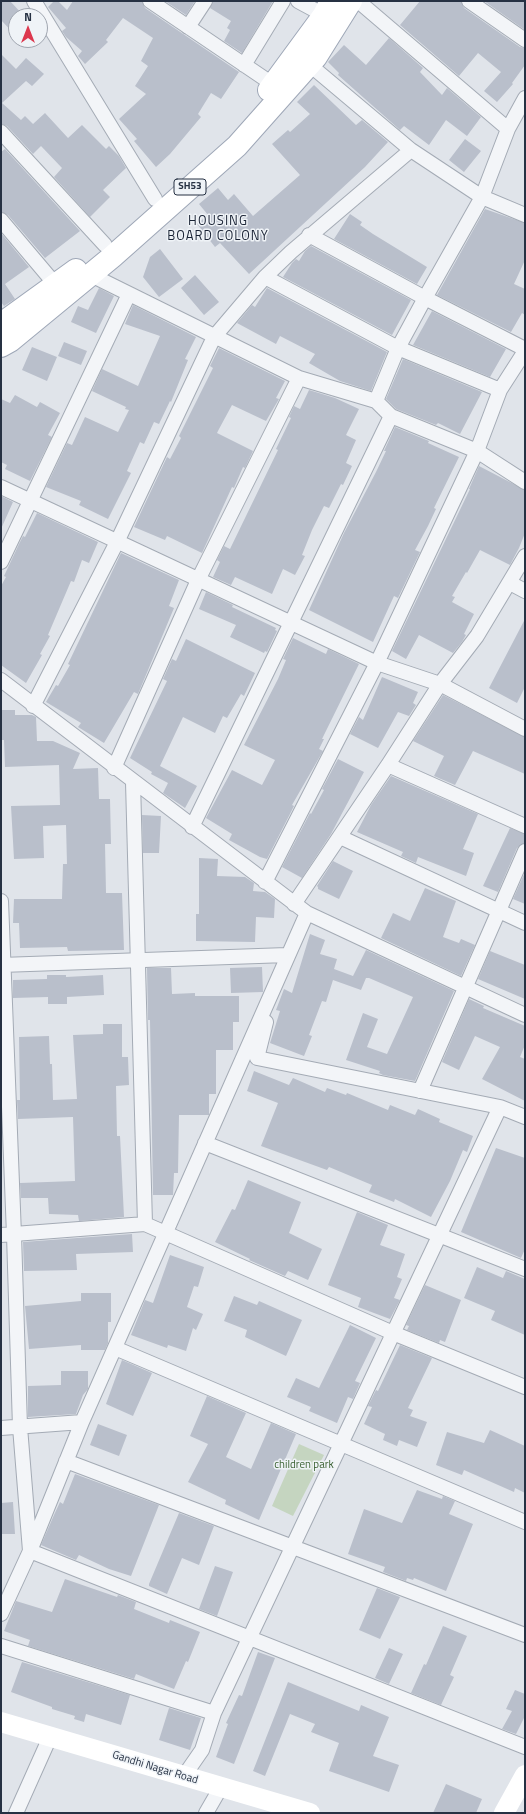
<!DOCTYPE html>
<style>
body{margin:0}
#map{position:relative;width:526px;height:1814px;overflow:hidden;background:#e0e4ea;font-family:"Titillium Web",sans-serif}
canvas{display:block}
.frame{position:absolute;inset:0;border:2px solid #263143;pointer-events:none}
.north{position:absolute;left:8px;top:8px;width:40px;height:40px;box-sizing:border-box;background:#eff3f7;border:1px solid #9fa5af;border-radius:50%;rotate:0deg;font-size:11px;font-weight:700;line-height:16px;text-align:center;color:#263143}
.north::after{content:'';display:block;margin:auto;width:14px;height:18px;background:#dc374e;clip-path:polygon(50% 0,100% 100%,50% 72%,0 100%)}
</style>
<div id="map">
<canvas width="526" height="1814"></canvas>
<div class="frame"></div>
<div class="north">N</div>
</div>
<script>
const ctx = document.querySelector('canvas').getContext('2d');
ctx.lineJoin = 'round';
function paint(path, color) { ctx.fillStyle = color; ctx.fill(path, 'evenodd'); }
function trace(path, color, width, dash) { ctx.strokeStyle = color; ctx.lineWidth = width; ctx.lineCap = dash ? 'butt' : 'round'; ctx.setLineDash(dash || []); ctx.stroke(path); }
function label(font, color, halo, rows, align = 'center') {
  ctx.font = font + ' "Titillium Web",sans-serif'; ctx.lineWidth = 3; ctx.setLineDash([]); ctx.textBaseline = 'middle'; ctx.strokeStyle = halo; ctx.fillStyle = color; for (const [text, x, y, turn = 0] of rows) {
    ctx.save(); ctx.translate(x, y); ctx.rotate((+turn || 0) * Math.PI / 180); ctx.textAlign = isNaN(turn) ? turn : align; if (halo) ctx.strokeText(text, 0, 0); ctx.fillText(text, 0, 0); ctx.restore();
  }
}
const green = new Path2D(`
 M299,1444L324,1455L293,1516L272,1506Z`);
const building = new Path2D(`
 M1,1H10L24,16H16V36L1,20Z
 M54,1H58L67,10L73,1H142L145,8L239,72L221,99L211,93L198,114L201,117L170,154L156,167L134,141L137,139L119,119L146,94L135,86L148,66L141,61L153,38L123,18L106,40L108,42L85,64L78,56L82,51L66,37L62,31L66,28L48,7Z
 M165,1H195L186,15Z
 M213,1H273L242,53L224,41L230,30L227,28L231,21L210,8Z
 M420,1H461L464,8L520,47L525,48V65L512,83L513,84L497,102L484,91L501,72L478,53L459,76L400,25Z
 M484,1H525V30Z
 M389,38L423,68L420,72L442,95L447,88L481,117L467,136L446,120L429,145L404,126L400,130L338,75L339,73L328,62L344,45L366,65Z
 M1,54L16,69L26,58L44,74L32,86L26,81L2,103L21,120L25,116L33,124L45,113L68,138L82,125L106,149L109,146L119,156L126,168L103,190L110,197L90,217L54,177L62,168L41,146L33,154L7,126L1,124Z
 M314,85L356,125L362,120L388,142L365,167L249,274L220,243L215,247L197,224L208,215L199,204L218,188L228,200L234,194L253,216L300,175L272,144L288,130L290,132L310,114L297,102Z
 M465,139L481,151L464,172L449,160Z
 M5,149L80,231L45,258L8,215L1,212V152Z
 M485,209L525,223V260L514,284L525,289V315L522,313L511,332L437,295Z
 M350,214L362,222L360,225L373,234L427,267L417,284L334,239Z
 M1,233L29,267L5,284L15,299L4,306L1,302Z
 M311,246L411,300L392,335L283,277L292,263L296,259L299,261L305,251Z
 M160,249L183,279L159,297L143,277L150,257Z
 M195,275L219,302L204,315L181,288Z
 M99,288L114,296L96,333L71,322L78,306L88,310Z
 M267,288L387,352L371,391L340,381L309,363L315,354L280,336L276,344L237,323L252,305L255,307Z
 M133,305L196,337L185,359L188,360L171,402L170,401L159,424L154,422L144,444L140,442L127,471L131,473L108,519L79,505L81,501L46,487L67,443L72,445L85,417L118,432L129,410L125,409L126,407L92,391L102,369L138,386L160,336L125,324Z
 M432,311L506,349L490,377L413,345Z
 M64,342L87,351L81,365L58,356Z
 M32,347L57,357L47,381L22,370Z
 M219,348L285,381L276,398L279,399L266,421L232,405L219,429L217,433L253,451L245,468L243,467L234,488L232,487L202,553L167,536L165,540L134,527L167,457L170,459L181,438L179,436L213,368L210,366Z
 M403,359L482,392L460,434L438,423L436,425L396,409L386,399Z
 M309,390L335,398L359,409L346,435L356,440L346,463L352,466L343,485L341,484L329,508L324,506L312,530L302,555L305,556L295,575L283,569L272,594L235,577L231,585L213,577L220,562L217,560L224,546L230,549L278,450L276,449L291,418L289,417L294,406L300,409Z
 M15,395L37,407L40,402L60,413L48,435L52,437L30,481L5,469L7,465L1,462V399L10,403Z
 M395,427L429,441L428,443L459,457L434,508L436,509L428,526L415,550L420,552L398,598L394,596L373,642L309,610L344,533L376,472L386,451H384Z
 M479,466L525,490V533L519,548L510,565L480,550L467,573L466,572L452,596L455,597L452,602L474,614L464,634L466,635L462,642L453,653L419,635L406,659L392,651L470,489H469Z
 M1,496L13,502L1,529Z
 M37,513L98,542L89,563L82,560L74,582L71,581L48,635L50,636L40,654L42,655L26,683L1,665V586L6,577L4,576L19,544L23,536L25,537Z
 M121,553L179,580L169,606L174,608L138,694L134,692L104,743L78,727L81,723L46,702L56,685L58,686L70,665L68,664Z
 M206,592L233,605L232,607L276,628L275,630L277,631L267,652L265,651L264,653L230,637L236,625L199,609Z
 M525,619V687L517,703L489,688Z
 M293,638L326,654L328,649L359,664L322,739H324L319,749L323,751L292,805L294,806L267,859L260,857L229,840L232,834L206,818L232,770L262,785L275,760L244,745L278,679L286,660L283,659Z
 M186,639L255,673L244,696L241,694L227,718L223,716L215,733L183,717L160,766L197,786L185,808L163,793L168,783L151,774L152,772L130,758L167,681L163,679L172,659L176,661Z
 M382,677L418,692L413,703L416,705L409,716L398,712L378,748L350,734L359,717L363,720Z
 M443,695L525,737V774L473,751L455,785L434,776L444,756L413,741Z
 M1,710H15V715H32L36,717L37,741H53L80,753L73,769L98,768L99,799H110L111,844H105L106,893H122L124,950L68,951L67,947L20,948L19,923H13L14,899H62L63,864H67L66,825L43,826L44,858L14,859L11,806L60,805L59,765L5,767L4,740H1Z
 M338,759L364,772L331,834L302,878L282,867L310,813L311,814L324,790L322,789Z
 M391,776L478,814L463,849L474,853L466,876L418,857L416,863L401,856L403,852L357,832L371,805Z
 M142,815L161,816L159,853H143Z
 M510,828L525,834V843L517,848L498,892L483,886Z
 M199,858L218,859L217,876L245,877L254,883L253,891L265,892L275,899L274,918L256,917L255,942L196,941V914H199Z
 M333,861L353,871L339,899L318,889V887L317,886Z
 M525,872V904L513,899Z
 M425,888L456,901L443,937L459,943L461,939L475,945L461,976L381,938L393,913L410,921Z
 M310,934L325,940L320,954L337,959L334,969L353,976L366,950L454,991L415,1081L383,1075L379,1073L380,1071L346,1060L363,1013L378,1019L367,1047L387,1054L413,997L369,978H366L361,990L333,980L326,1002L322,1001L309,1035L312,1036L304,1056L270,1043L280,1011L276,1010L284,989L292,993Z
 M490,951L525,965V999L478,979Z
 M262,967L263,992L231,993L230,968Z
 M147,968H171L172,994L195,993V996H239V1022H233V1050H216V1094H209V1115H179L178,1173H174L173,1195H153L150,1020H148Z
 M47,975H66V977L103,975L104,995L67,997V1004H48V997L13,998V980L47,979Z
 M469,999L484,1006L483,1008L525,1026V1045L520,1057L525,1059V1101L482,1079L500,1047L475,1036L459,1070L442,1062Z
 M103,1024H122V1057H128L129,1085L116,1086L117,1136H120L124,1217L79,1221L78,1215L49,1214L48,1198H21L20,1183L75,1181L73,1117L18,1119L17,1100H20L19,1037L49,1036L50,1064H52L53,1100L77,1099L73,1035L103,1034Z
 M254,1071L289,1085L293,1078L325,1092L327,1088L346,1095L347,1093L388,1110L390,1105L415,1115L418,1109L440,1119L439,1122L473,1136L467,1152L463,1150L450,1181L431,1217L395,1199L394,1202L369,1192L372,1185L329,1167L327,1170L261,1146L278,1103L247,1091Z
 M496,1148L525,1158V1249L521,1258L461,1232Z
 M248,1180L301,1202L289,1233L322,1249L308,1280L288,1271L285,1276L249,1260L250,1259L215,1242L232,1209L235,1210Z
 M357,1212L388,1225L380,1245L405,1254L397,1277L402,1279L394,1298L400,1300L390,1319L358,1307L361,1298L328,1285Z
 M132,1234L133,1252L76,1254L77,1270L24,1271L23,1242Z
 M170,1255L204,1267L198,1287L194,1286L187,1307L203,1314L196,1330L193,1328L186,1351L168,1345L167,1348L131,1335L145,1300L153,1303Z
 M477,1267L503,1278L506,1271L525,1279V1335L491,1320L495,1311L464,1298Z
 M425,1285L461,1300L445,1342L440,1340L439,1343L407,1330L409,1326L406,1325Z
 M81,1293H111V1322H108V1343L105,1350H81V1345L29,1349L25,1306L81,1301Z
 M234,1296L257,1305L259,1301L302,1320L286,1356L245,1337L247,1330L224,1321Z
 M350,1325L376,1338L355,1381L360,1383L353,1399L348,1397L337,1423L309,1411L311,1407L287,1397L296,1378L319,1388Z
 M400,1345L432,1358L408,1408L413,1410L410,1416L427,1422L417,1447L399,1440L397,1446L383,1440L385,1434L364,1424L372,1407L368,1406L376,1390L378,1391Z
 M122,1360L152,1373L133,1416L106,1404Z
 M61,1371H88V1389L83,1395L76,1414L28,1417V1386L61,1385Z
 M207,1396L246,1413L226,1457L251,1469L271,1423L296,1434L259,1520L225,1504L226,1500L188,1482L208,1444L190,1436Z
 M98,1424L127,1435L119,1456L90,1445Z
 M490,1430L525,1446V1493L515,1488L514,1492L464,1470L462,1475L436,1465L447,1432L484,1443Z
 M75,1474L159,1505L131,1576L109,1569L79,1555L76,1560L41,1545L54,1515L60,1502L63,1504Z
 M417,1490L442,1499L443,1496L455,1501L449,1514L473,1524L446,1591L414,1578L413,1580L407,1578L406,1581L383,1572L385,1567L348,1554L364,1509L402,1523Z
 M13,1502L15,1534H1V1503Z
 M179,1513L214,1526L199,1565L182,1558L167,1594L149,1586V1584Z
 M215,1566L233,1572L217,1616L199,1609Z
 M65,1579L117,1597L118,1595L136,1602L134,1609L169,1623L170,1620L200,1632L188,1662L186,1661L174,1689L136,1674L134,1679L28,1646L30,1640L4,1631L16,1601L52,1612Z
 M377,1588L400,1597L380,1639L359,1630Z
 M443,1626L467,1636L450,1675L454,1677L441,1705L411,1693L424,1664L426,1665Z
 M389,1648L403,1654L389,1684L375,1678Z
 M258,1652L275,1658L234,1764L216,1757L228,1724L226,1723L239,1695L242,1696Z
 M22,1662L130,1695L121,1725L86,1714L84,1722L74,1719L75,1716L52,1709V1707L11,1692Z
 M288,1682L359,1711L361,1705L389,1717L373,1756L399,1765L389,1792L329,1771L339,1743L311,1732L315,1724L290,1714L265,1776L253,1771Z
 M515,1690L525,1694V1716L516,1734L502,1729L512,1711L506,1709Z
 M169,1708L201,1718L190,1750L159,1740Z
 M446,1784L482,1799L476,1813H433Z`);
const street = new Path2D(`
 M34,1L155,199
 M150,1L274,85
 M298,1L324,15
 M358,1L508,129L482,197L425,298L525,349
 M469,1L525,40
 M188,27L205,1
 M304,60L411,150L482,197L525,215
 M244,65L283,1
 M508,129L525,98
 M1,132L105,245
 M1,220L55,284
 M309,235L425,298L398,348L376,401
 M85,272L299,378L376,401L391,416L477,451L525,482
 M265,277L398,348L500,390
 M1,487L377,663L440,684L525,729
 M1,562L129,294
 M510,583L525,591
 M1,680L307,913L525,1015
 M33,706L117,542L214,337L265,277L291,252L411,150
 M388,765L525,826
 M114,768L198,580L299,378
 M133,782L145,1224
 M192,827L391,416
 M340,837L525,923
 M265,882L377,663L477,451L500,390L525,351
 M1,901L14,1235L20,1427L30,1551L525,1747
 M294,904L388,765L440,684L477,636L525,556
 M1,965L287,955
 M266,1022L257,1058L500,1107L525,1117
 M420,1091L525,851
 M205,1143L525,1269
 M1,1235L145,1224L393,1333L525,1387
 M115,1348L525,1522
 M1,1428L82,1422
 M66,1461L525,1635
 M1,1614L30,1551L82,1422L307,913
 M1,1646L214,1713
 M184,1776L202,1750L214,1713L500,1107
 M16,1813L50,1737
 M206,1813L221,1787`);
const secondary = new Path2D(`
 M1,1722L310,1813
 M504,1813L525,1775`);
const primary = new Path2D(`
 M269,90L324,15L331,1
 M1,324L76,270
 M1,346L10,341L112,257L237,146L316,57L351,1`);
const shields = [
 [190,187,32]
];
const shieldNames = [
 ["SH53",190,187]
];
const parkNames = [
 ["children park",304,1465]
];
const streetNames = [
 ["Gandhi Nagar Road",155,1768,17]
];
const quarterNames = [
 ["HOUSING",218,222],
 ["BOARD COLONY",218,237]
];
paint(green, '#c5d5c0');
paint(building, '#b9bfcb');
trace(street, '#a4abb5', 16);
trace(primary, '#9ea7b7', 24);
trace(street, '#f3f5f8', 14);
trace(secondary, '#fff', 20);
trace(primary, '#fff', 22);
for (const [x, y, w] of shields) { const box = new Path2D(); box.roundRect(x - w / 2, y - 8, w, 16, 3); ctx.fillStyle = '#eff3f7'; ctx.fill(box); trace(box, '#263143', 1); }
label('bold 10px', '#263143', null, shieldNames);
label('11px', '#3a6132', '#eff3f7', parkNames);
label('11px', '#263143', '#eff3f7', streetNames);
ctx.letterSpacing = '1px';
label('13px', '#192234', '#eff3f7', quarterNames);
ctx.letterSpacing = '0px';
</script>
